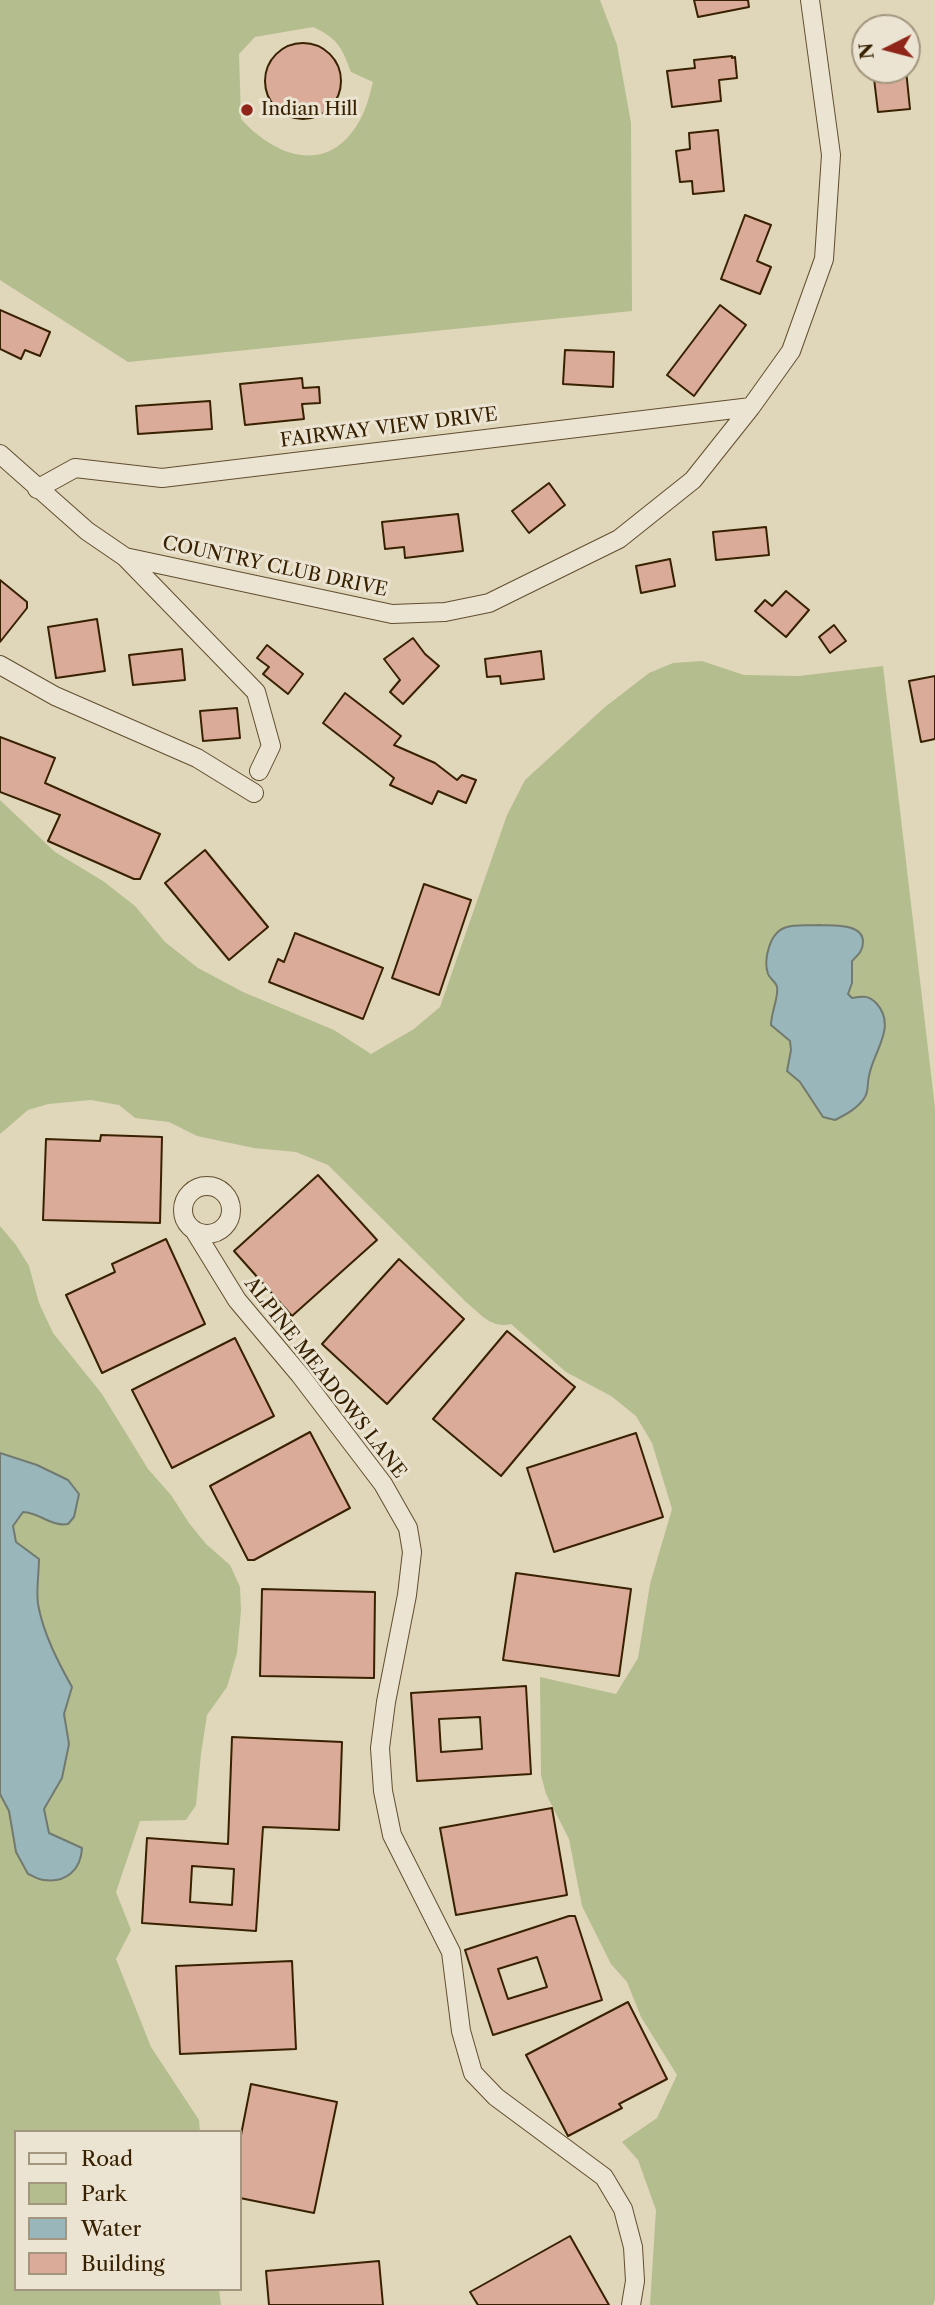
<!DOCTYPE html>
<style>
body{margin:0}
#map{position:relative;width:935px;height:2305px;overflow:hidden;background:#e0d6ba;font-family:"Libre Caslon Text",serif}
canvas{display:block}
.legend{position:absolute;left:14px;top:2130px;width:228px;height:161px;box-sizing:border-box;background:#ebe4d2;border:2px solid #a3967e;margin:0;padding:9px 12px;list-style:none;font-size:21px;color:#372100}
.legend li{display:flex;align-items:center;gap:14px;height:35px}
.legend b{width:35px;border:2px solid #a3967e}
.north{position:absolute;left:851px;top:14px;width:70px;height:70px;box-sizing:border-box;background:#ebe4d2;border:2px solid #a3967e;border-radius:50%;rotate:264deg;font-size:19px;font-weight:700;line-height:28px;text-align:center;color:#372100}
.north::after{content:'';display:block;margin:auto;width:24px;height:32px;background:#8f2418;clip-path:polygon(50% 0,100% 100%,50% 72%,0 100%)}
</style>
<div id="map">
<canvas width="935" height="2305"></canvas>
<ul class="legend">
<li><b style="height:9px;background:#ebe4d2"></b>Road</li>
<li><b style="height:19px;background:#b4bd8e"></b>Park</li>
<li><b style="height:19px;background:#99b6ba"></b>Water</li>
<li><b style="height:19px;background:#dbab99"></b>Building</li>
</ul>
<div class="north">N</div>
</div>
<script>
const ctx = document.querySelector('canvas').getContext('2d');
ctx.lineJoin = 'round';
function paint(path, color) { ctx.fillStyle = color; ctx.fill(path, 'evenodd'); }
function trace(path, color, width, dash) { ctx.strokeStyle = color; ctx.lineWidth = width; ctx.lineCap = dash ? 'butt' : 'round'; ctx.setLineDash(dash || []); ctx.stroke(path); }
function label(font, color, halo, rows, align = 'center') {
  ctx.font = font + ' "Libre Caslon Text",serif'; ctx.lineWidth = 6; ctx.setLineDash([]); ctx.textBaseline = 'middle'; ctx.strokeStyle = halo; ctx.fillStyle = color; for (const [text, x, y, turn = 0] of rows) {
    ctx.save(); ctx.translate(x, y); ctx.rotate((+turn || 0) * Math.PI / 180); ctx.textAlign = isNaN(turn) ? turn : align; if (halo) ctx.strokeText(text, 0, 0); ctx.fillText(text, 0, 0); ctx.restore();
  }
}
const green = new Path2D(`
 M0,0H600L617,45L631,123L632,311L128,362L0,280ZM313,27C337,38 342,47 351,72L373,82C370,93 367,107 361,118C331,176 277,159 241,119L239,54L255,37Z
 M702,661L744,675L799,676L883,666L935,1108V2300L933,2305H650L656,2210L638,2160L622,2142L657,2118L677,2075L641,2017L627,1982L611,1964L582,1906L569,1839L546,1794L541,1775L540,1677L616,1694L638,1658L650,1584L672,1509L652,1443L636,1416L611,1396L566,1372L511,1324C491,1329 481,1314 466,1302L328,1165L296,1152L254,1148L197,1136L169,1122L135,1118L119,1105L91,1100L48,1104L28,1110L0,1134V800L55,852L103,881L135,906L165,942L198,968L243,992L334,1030L371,1054L414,1029L440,1007L507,815L525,780L605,707L649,673L673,663Z
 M0,1226L16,1245L29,1266L39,1303L53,1333L102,1394L148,1469L171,1495L189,1523L206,1544L230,1565L240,1587L241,1611L237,1653L227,1687L207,1715L201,1754L196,1805L186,1820L140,1821L116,1892L131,1930L116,1959L151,2047L199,2120L200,2132H16V2289H219L221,2305H0Z`);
const water = new Path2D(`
 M819,925C833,926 863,923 863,942C863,951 858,955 852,961V983L848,994L852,998C863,996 869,995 877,1004C897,1027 873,1052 869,1076C867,1083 869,1090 865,1097C858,1108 847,1114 835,1120L823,1117L800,1082L787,1071L791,1050L790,1041L771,1025C771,1013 779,996 777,987C776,982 770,979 768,974C763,959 770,931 787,927C796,924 809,926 819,925Z
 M0,1453L37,1465L68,1480L79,1494L74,1517L68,1524C52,1527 40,1513 23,1512L13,1526L16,1542L39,1559C39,1573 36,1590 38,1604C43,1633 58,1662 72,1687L64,1714L69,1744L62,1778L44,1809L49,1833L82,1848C81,1869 67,1883 44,1880C39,1880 33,1876 28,1874L16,1852L9,1811L0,1794Z`);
const building = new Path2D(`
 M694,0H748L749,7L698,17Z
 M265 81a38 38 0 1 1 76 0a38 38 0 1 1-76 0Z
 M732,56V58L735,57L737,78L719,80L721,101L672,107L667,71L695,68L694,60Z
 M873,70H906L910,109L878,112Z
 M718,130L724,191L693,194L692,181L680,182L676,151L690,149L689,133Z
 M745,215L771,225L757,261L771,267L760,294L721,279Z
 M720,305L746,325L694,396L667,375Z
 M0,310L50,332L40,356L25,350L21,359L0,349Z
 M565,350L614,352L613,387L563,384Z
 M302,378L303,388L319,387L320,403L302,404L304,419L245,425L240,384Z
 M210,401L212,429L138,434L136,406Z
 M549,483L565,505L529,533L512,511Z
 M458,514L463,551L405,558L404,547L385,549L382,522Z
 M766,527L769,555L716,560L713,532Z
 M670,559L675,586L641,593L636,566Z
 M0,580L27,602V608L0,642Z
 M786,591L809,610L786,637L755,611L765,600L772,606Z
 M97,619L105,671L56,678L48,627Z
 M834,625L846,641L830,653L819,637Z
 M413,638L425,654L439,666L403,704L390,692L400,680L384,659Z
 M267,645L303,674L288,694L263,674L269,667L257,658Z
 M182,649L185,680L133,685L129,655Z
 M541,651L544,679L501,684L500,676L487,677L485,659Z
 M935,676V739L921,742L909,681Z
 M345,693L401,736L394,745L435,763L457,780L462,775L476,780L466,803L438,791L432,804L390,785L394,778L323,723Z
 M237,708L240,738L203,741L200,711Z
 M0,737L55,758L45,783L160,834L140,879H134L48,841L60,815L0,792Z
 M205,850L268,927L229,960L165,883Z
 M424,884L471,900L439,995L392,978Z
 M295,933L383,968L363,1019L269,982L278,959L284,962Z
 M101,1135L162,1137L160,1223L43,1220L46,1139L100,1141Z
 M318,1175L377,1240L292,1316L234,1251Z
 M166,1239L205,1324L102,1373L66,1295L115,1272L112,1264Z
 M399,1259L464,1319L387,1404L322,1344Z
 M507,1331L575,1387L501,1476L433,1419Z
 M235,1338L274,1416L172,1468L132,1390Z
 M310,1432L350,1508L254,1560H248L210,1486Z
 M636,1433L663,1517L554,1552L527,1468Z
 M516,1573L631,1589L619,1676L503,1660Z
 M262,1589L375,1592L374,1678L260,1676Z
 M526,1686L531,1774L417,1781L411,1693ZM480,1717L482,1749L441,1752L439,1719Z
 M232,1737L342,1742L339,1830L263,1827L256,1931L142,1923L147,1838L228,1844ZM192,1866L234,1869L232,1905L190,1902Z
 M552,1808L567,1895L456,1915L440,1828Z
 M569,1916H575L602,2000L493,2035L465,1950ZM537,1957L547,1987L508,1999L498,1969Z
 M292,1961L296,2049L180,2054L176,1966Z
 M628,2002L667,2079L619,2104L622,2108L568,2136L526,2055Z
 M251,2084L337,2102L314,2213L240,2198V2140Z
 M570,2236L609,2305H478L470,2292Z
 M379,2261L383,2305H269L266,2271Z`);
const minor = new Path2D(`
 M0,454L87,531L125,557L392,614L445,612L489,603L619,539L693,480L751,407L791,351L824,259L831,155L810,0
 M37,489L75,468L162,478L751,407
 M125,557L256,692L271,746L259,771
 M0,665L55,696L197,758L254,793
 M183 1210a24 24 0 1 1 48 0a24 24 0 1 1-48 0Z
 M194,1230L237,1300L300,1375L383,1484L408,1528L412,1552L407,1595L386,1702L380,1748L383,1791L392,1835L451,1952L461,2031L473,2073L496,2097L604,2177L623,2209L633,2247L635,2281L631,2305`);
const markers = [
 [247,110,7,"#8f2418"]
];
const poiNames = [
 ["Indian Hill",261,110]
];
const streetNames = [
 ["FAIRWAY VIEW DRIVE",389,428,-7],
 ["COUNTRY CLUB DRIVE",275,567,12],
 ["ALPINE MEADOWS LANE",325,1378,52]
];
paint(green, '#b4bd8e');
paint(water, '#99b6ba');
trace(water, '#727a70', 2);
paint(building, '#dbab99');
trace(building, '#372100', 2);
trace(minor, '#614e2e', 20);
trace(minor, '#ebe4d2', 18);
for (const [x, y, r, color] of markers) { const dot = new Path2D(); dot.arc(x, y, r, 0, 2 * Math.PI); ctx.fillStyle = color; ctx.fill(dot); trace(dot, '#ebe4d2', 2.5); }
label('19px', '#372100', '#ebe4d2', poiNames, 'left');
label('19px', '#372100', '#ebe4d2', streetNames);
</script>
